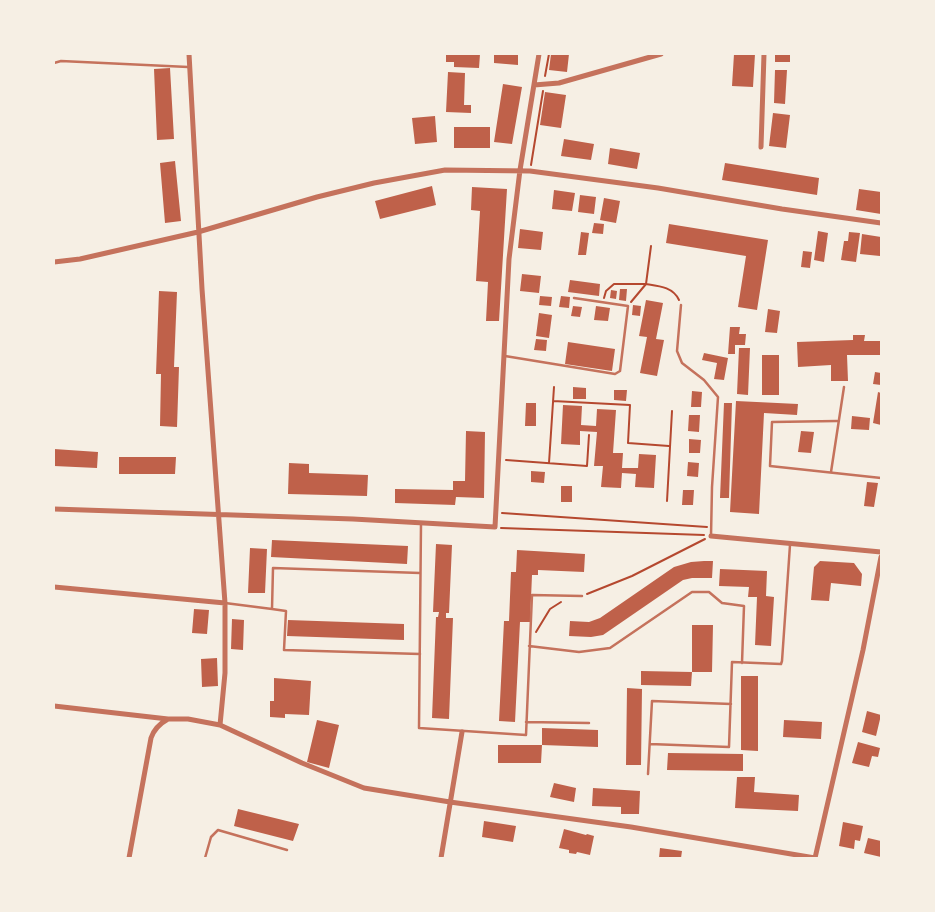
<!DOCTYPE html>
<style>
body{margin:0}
#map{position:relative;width:935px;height:912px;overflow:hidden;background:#f6efe4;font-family:Roboto,sans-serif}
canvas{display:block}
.frame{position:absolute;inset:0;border:55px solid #f6efe4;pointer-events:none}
</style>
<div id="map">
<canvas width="935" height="912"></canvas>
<div class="frame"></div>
</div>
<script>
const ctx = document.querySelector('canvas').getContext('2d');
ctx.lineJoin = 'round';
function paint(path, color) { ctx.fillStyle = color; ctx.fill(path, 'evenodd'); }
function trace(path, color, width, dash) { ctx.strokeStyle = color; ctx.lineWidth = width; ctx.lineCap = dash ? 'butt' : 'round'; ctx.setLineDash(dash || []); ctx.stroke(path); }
const building = new Path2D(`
 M446,54H480L479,68L454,67V62H446Z
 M494,54H518V65L494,63Z
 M551,54H569L567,72L549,70Z
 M734,54H755L753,87L732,86Z
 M775,54H790V62H775Z
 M170,68L174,139L157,140L154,69Z
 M775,70H787L785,104L774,103Z
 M448,72L465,73L464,105H471V113L446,112Z
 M503,84L522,87L512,144L494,142Z
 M545,92L566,95L561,128L540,125Z
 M773,113L790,115L786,148L769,146Z
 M435,116L437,142L415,144L412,118Z
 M454,127H490V148H454Z
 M564,139L594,144L591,160L561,156Z
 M610,148L640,153L637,169L608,164Z
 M175,161L181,221L165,223L160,163Z
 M725,163L819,178L817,195L722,180Z
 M432,186L436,205L380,219L375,201Z
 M472,187L507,189L499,321H486L488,282L476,281L480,211L471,210Z
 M859,189L881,192V214L856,210Z
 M554,190L575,193L572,211L552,209Z
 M580,195L596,197L594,214L578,212Z
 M604,198L620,201L616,223L600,220Z
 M594,223L604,224L603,234L592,233Z
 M669,224L768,240L757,310L738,307L746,256L666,243Z
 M520,229L543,232L541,250L518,248Z
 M818,231L828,233L824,262L814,260Z
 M581,232L589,233L586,255H578Z
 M849,232L860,233L856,262L841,260L844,241H848Z
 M862,234L881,237L880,256L860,254Z
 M803,251L812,252L810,268L801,267Z
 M522,274L541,276L539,293L520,291Z
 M570,280L600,284L599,296L568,292Z
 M620,289H627L626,301L619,300Z
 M611,290L617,291L616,299L610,298Z
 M159,291L177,292L174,367H179L177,427L160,426L161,374H156Z
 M540,296L552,297L551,306L539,305Z
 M561,296L570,297L569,308L559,307Z
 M646,300L663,303L656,339L664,340L657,376L640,373L647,337L639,336Z
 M633,305L641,306L640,316L632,315Z
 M573,306L582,307L580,317L571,316Z
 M596,306L610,308L608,321L594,320Z
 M768,309L780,311L777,333L765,332Z
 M539,313L552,315L549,338L536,336Z
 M730,327H740L739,334H746L745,345H735V354H728Z
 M853,335H865L864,341H881V355H847L848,381H831V365L798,367L797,342L853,340Z
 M536,339L547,340L546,351L534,350Z
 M568,342L615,349L612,371L565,364Z
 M739,348H750L748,395L737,394Z
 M704,353L728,358L724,380L714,379L717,363L702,360Z
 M762,355H779V395H762Z
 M875,372L881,373V385L873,384Z
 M573,387L586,388V399H573Z
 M614,390H627L626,401L614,400Z
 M692,391L702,392L701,407H691Z
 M878,392L881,393V425L873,423Z
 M736,401L798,404L797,415L764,413L759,514L730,512Z
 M526,403H536V426H525Z
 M724,403H732L729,498H720Z
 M563,405L582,406L581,425L596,426L597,409L616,410L613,453H623L622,468H638L639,454L656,455L654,488L635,487L636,474L622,473L621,488L601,487L603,466H594L597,432L580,431V445L561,444Z
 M689,415H700L699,432L688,431Z
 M852,416L870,418L869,430L851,429Z
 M466,431L485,432L484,498L456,497L455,505L395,503V489L453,490V481H465Z
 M801,431L814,432L811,453L798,452Z
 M689,439L701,440L700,453H689Z
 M54,449L98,452L97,468L54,466Z
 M119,457H176L175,474H119Z
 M688,462L699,463L698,477L687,476Z
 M289,463L309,464V473L368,475L367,496L288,494Z
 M531,471L545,472L544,483L531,482Z
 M867,482L878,483L874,507L864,506Z
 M561,486H572V502H561Z
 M683,490H694L693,505H682Z
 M272,540L408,546L407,564L271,557Z
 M436,544L452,545L449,613H446V618H453L449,719L432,718L436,617H438L439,612H433Z
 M250,548L267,549L265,593H248Z
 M517,550L585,554L584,572L538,570V575H532L530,622H520L515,722L499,721L504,621H509L511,572H516Z
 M704,561H713L712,578H692L683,580L603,635L591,637L569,636L570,621L589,622L600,618L674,567L691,562Z
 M820,561L854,563L862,574L861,586L831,583L829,601L811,600L814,567Z
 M720,569L767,571L766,596L774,597L771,646L755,645L757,597H748L749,587L719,586Z
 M194,609L209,610L207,634L192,633Z
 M232,619L244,620L243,650L231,649Z
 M288,620L404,624V640L287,636Z
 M692,625H713L712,672H692Z
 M217,658L218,686L202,687L201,659Z
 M641,671L692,672L691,686L641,685Z
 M741,676H758V751L741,750Z
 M274,678L311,681L309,715L285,714V718L270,717V701H274Z
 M627,688L642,689L641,765H626Z
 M867,711L881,715L876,736L862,732Z
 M317,720L339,725L329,768L307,762Z
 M784,720L822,722L821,739L783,737Z
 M542,728L598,730V747L542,745Z
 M858,742L880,748L878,757L872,756L869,767L852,763Z
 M498,745H542L541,763H498Z
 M668,753L743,754V771L667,770Z
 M737,777H755L754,792L799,795L798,811L735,808Z
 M554,783L576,788L574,802L550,797Z
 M593,788L640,791L639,814H621V807L592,806Z
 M238,809L299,824L293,841L234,826Z
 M484,821L516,826L513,842L482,837Z
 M843,822L863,826L860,841L855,840L854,849L839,846Z
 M564,829L586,835L587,834L594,836L590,855L577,852L576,854L569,853V850L559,848Z
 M868,838L881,841V857L864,853Z
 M660,848L682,851L681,858H659Z`);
const path = new Path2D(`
 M545,76L549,54
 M531,165L543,91
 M604,298L606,291L614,284H646L651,246
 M631,302L646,284C659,286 673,287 679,300
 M553,401L630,405L628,443L669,446
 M506,460L587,466L589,435
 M549,463L554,387
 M667,501L672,411
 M502,513L707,527
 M501,528L704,535
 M587,594L632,576L705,539
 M536,632L550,609L561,602`);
const service = new Path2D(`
 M54,63L61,61L188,67
 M681,305L677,351L682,363L704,380L718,397L712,487L711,536
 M505,356L615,374L620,371L628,306L574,298
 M837,421L772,422L770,466L881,478
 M831,472L844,387
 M421,524L419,728L526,735L532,595L582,596
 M225,603L272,609L273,568L420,573
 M272,609L286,611L284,650L420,654
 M529,646L579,652L610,648L692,592H709L722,603L744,606L742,663
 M526,722L589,723
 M650,744L729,747L732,662L781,664L782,661L790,545
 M648,774L652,701L731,704
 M205,858L211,837L218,830L287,850`);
const minor = new Path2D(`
 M189,54L202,289L225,603V673L220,725
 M534,85L559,83L661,54
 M761,147L764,54
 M54,262L80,259L198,232L317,197L374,183L445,170L530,171L658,188L782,209L881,223
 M54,509L353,519L495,527L509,259L520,170L539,54
 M711,536L881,552
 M54,587L225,603
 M54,706L168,719H188L220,725L302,763L364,788L450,802L631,827L815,858
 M129,858L151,738C154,729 159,724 168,719
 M441,858L462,732
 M815,858L863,650L881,557`);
paint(building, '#bf614a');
trace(path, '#b5482f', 2);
trace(service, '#c5725c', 2.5);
trace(minor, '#c5725c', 5);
</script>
